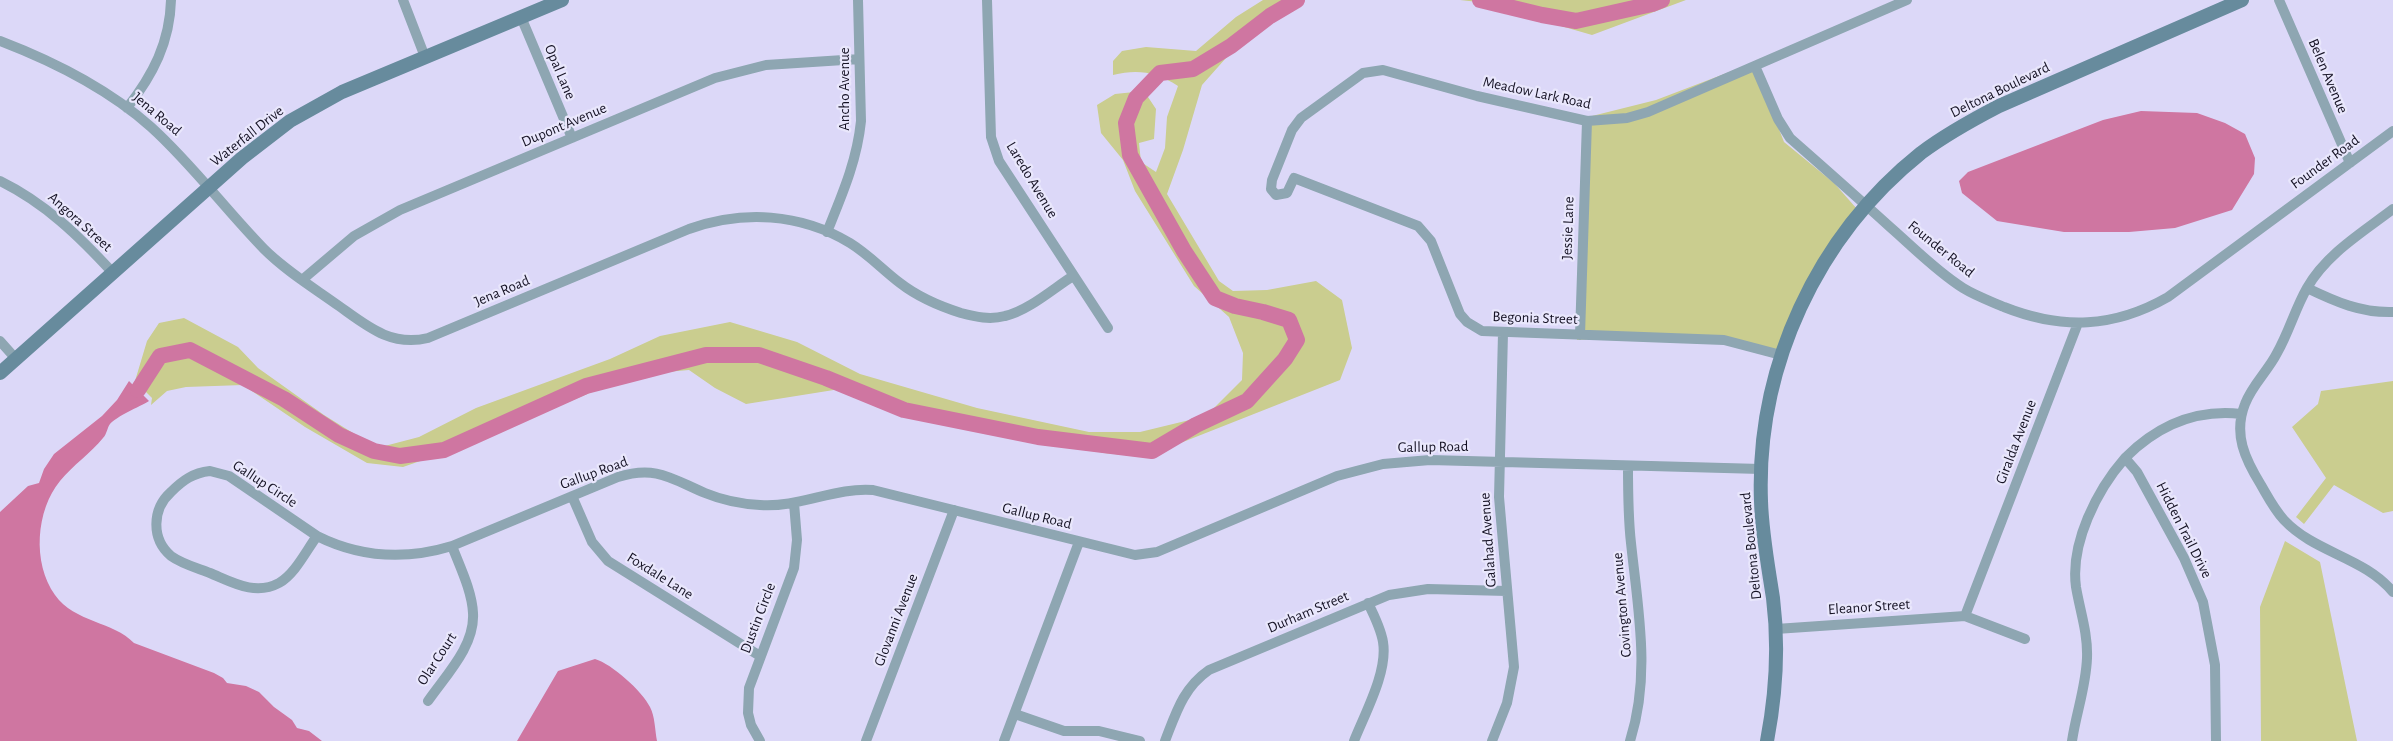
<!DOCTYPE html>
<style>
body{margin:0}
canvas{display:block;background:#dcd8f8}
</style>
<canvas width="2393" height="741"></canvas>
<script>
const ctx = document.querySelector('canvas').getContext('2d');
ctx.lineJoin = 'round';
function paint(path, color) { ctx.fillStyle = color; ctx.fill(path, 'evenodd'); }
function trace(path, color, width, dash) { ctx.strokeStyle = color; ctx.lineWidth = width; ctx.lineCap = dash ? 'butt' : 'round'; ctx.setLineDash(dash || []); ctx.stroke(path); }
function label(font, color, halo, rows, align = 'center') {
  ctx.font = font + ' "Alegreya Sans",sans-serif'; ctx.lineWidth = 4.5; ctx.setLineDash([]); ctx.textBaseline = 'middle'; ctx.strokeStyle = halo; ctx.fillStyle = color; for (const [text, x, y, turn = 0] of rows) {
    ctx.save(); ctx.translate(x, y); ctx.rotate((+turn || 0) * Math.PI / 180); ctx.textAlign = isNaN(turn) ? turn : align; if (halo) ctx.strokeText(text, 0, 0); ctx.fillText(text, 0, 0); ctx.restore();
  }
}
const green = new Path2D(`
 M1263,0H1302L1250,31L1202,85L1183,150L1167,194L1219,281L1233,291L1267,290L1316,281L1342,300L1352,348L1340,380L1145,457L1104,453L991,428L840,389L746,404L715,388L689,370L632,375L472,443L403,467L367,463L305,427L243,385L186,387L167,391L151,405L152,398L135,381L147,341L159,323L184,318L238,347L258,368L324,415L377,448L419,437L476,408L610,359L660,336L730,322L797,342L860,374L977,408L1089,432H1140L1206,416L1242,380L1243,353L1229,317L1194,286L1135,191L1123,160L1101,133L1097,105L1115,94L1144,91L1156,109L1154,139L1139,143L1141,162L1156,172L1165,148L1167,117L1178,86C1156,72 1138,69 1113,75V61L1122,51L1146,47L1196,51L1236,17Z
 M1460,0H1686L1592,35L1478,2Z
 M1753,63L1784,142L1834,183L1857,209L1777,353L1667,333L1577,340L1584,118L1656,100Z
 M2393,381V511L2383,513L2334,485L2304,524L2296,517L2326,478L2292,427L2318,404L2321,391Z
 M2285,541L2320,562L2357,741H2261L2260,607Z`);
const water = new Path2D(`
 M2141,111L2197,113L2225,123L2245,134L2255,158L2254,174L2232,210L2175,228L2129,232H2064L1997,221L1962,193L1959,181L1968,172L2103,120Z
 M129,381L149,401C139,407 117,416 110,424C107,428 107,434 103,438C91,453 73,465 60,481C36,510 32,563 55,595C75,623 113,621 134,643L214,673L223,678L227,683L246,686L259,692L274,707L292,720L297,728L309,731L322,741H0V512L28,486L39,483L44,469L54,454L102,416L117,400Z
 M595,659C612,664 642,691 650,707C655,716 655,731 657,741H517L558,671Z`);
const river = new Path2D(`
 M1480,0L1542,15L1576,21L1652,4L1662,0
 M138,390L160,356L190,350L284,399L339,435L374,451L400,456L444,450L586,386L706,355H759L826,378L904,410L1038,437L1152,451L1196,425L1247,401L1285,359L1297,340L1289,320L1263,312L1235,306L1215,298L1184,251L1130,155L1126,123L1136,98L1160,73L1193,69L1231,46L1270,16L1297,0`);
const street = new Path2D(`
 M403,0L425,57
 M987,0L991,137L999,161L1108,328
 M2279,0L2350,163
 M521,17L572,138
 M0,41C55,62 107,88 151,127C192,164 225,209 264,249C286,271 314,288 339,306C367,326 391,347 428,338L689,229C743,210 800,213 850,243C868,254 883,270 900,283C918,297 939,306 961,313C976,317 990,320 1005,316C1028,311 1054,288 1073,276
 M1755,66L1778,119L1790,138C1823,167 1857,197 1890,227C1913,247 1936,271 1963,288C1976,296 1990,301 2004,307C2062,330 2114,328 2168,297L2393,131
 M127,108C153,75 170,42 171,0
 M0,181C45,203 79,236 113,273
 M2393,209C2363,232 2326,254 2307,288C2295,309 2289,332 2277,353C2268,371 2252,385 2245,404C2233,434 2245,459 2261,485C2268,497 2274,509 2284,520C2315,553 2364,557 2393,592
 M827,232C842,195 857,161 861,121L858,0
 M302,280L354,236L400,210L715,78L766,65L859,59
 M2307,288C2336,302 2361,313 2393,312
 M1580,335L1587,121
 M0,341L16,359
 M1781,355L1724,340L1482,331L1467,322L1460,314L1431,241L1418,226L1294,178L1287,193L1276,195L1271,189L1272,180L1292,130L1301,118L1363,73L1383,70L1477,96L1587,121L1627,118L1648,112L1907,0
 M2125,458C2157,426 2196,409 2241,414
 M1628,466C1628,491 1628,517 1631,543C1638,610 1651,675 1630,741
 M210,471L229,476L317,536C306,551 295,574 279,583C255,596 232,582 210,573C197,568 182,564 171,556C151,539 152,509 171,492C183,480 193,473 210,471Z
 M572,496L592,542L608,561L760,656
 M317,536C361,558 406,560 452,546L618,477C656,465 672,479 705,493C722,500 741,504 760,505C799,508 835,487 873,490L1135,555L1157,552L1337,476L1383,464L1430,460L1761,469
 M1965,616L2078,323
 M1776,629L1965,616L2025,639
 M428,701C446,675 475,646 473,613C472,591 460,567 452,546
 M1015,714L1064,731H1099L1140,741
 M760,741L751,725L748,713L749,688L794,568L797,540L794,503
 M866,741L954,510
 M1004,741L1079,542
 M1165,741C1176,713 1183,688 1209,670L1389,595L1428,589L1507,591
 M1354,741C1365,713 1388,672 1383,642C1381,629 1374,615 1368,603
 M1492,741L1507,703L1514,667L1499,497L1503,333
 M2072,741C2076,713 2086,687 2087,658C2088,633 2080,611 2076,587C2070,543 2097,490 2125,458L2137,472L2184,558L2203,602L2215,665L2216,741`);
const secondary = new Path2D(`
 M0,373L242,158L290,121L342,92L562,0
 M1767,741C1776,694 1779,646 1773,598C1768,565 1762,534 1761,501C1756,367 1817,236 1921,153C1945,135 1972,120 1999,106L2242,0`);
const streetNames = [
 ["Opal Lane",560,72,67],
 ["Belen Avenue",2328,76,67],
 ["Ancho Avenue",844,89,-90],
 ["Deltona Boulevard",2000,90,-26],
 ["Meadow Lark Road",1537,93,12],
 ["Jena Road",157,114,40],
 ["Dupont Avenue",564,125,-23],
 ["Waterfall Drive",247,136,-38],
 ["Founder Road",2325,162,-36],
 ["Laredo Avenue",1032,180,59],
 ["Angora Street",80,222,42],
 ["Jessie Lane",1568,228,-88],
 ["Founder Road",1941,249,39],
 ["Jena Road",502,291,-23],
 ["Begonia Street",1535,318,2],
 ["Giralda Avenue",2016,442,-69],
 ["Gallup Road",1433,447,-1],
 ["Gallup Road",594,473,-20],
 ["Gallup Circle",265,484,33],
 ["Gallup Road",1037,516,14],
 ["Hidden Trail Drive",2184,530,63],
 ["Galahad Avenue",1488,540,-94],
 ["Deltona Boulevard",1751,546,-96],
 ["Foxdale Lane",660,576,32],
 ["Covington Avenue",1622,605,-95],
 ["Eleanor Street",1869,607,-4],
 ["Durham Street",1308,612,-23],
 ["Dustin Circle",758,618,-69],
 ["Glovanni Avenue",896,620,-69],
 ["Olar Court",437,659,-57]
];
paint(green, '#cacd8f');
paint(water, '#cf76a1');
trace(river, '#cf76a1', 16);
trace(street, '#8ea6b2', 10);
trace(secondary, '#678b9d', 14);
label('15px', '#151224', '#e9e7fc', streetNames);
</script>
